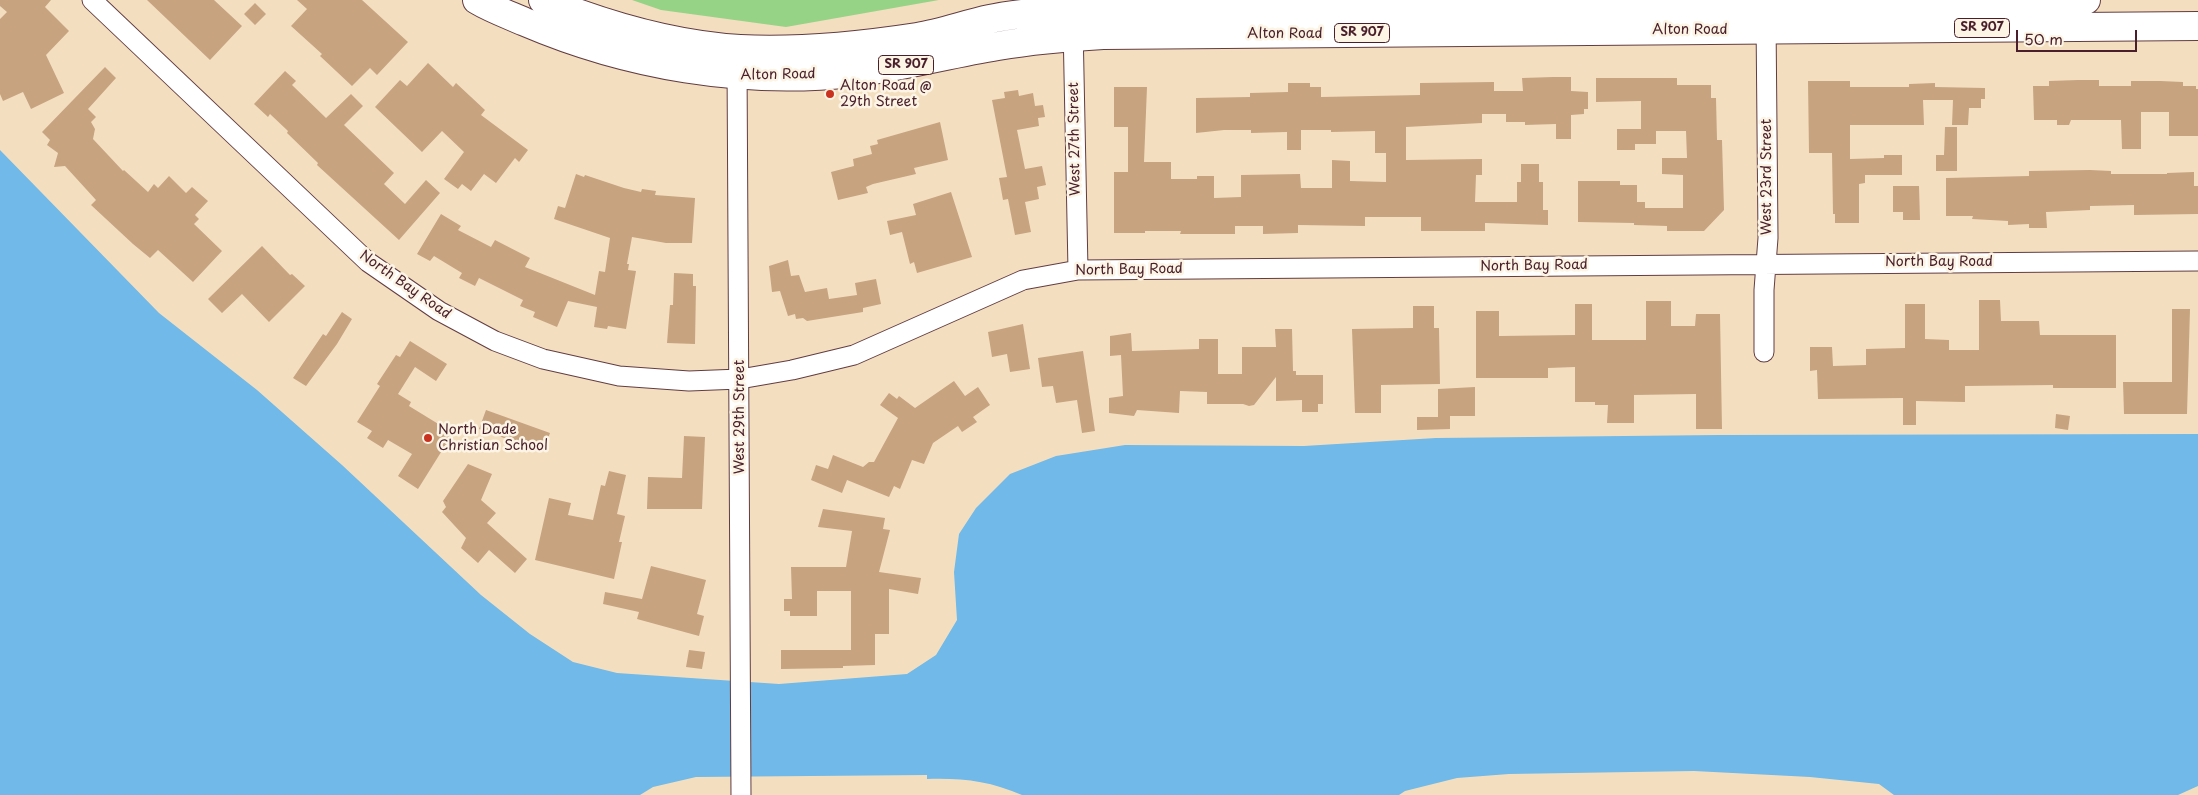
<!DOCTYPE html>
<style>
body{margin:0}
#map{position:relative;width:2198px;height:795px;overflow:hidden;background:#f3dfc0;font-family:"Playpen Sans",sans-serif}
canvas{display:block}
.scale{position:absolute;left:2016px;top:30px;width:121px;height:22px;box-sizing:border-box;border:2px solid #4a1f2b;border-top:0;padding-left:6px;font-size:15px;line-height:18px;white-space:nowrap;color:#4a1f2b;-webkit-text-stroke:4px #fcf5e5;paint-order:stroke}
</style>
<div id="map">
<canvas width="2198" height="795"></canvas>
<div class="scale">50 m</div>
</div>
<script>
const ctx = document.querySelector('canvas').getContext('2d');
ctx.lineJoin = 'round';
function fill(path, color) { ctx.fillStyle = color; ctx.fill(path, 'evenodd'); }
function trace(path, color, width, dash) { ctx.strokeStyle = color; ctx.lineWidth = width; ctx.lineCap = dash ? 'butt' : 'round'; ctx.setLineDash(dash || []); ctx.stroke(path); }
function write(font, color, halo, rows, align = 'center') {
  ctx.font = font + ' "Playpen Sans",sans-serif'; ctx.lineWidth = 5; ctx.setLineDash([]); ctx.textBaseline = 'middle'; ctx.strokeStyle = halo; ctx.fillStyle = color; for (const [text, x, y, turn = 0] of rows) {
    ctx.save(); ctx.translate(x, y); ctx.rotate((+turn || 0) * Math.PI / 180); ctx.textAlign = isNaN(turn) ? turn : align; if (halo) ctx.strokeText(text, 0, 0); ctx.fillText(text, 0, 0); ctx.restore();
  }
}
const green = new Path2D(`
 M 632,0 L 939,0 L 786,27 L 661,10 Z`);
const water = new Path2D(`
 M 0,150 L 159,313 L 257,390 L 342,465 L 481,595 L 530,634 L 573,662 L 617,673 L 779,684 L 907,674 L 936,655 L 957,620 L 954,572 L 959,534 L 976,508 L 1010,474 L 1056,456 L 1125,445 L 1304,446 L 1436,438 L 1719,435 L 2198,434 L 2198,786 L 2178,795 L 1894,795 L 1879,784 L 1810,777 L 1694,771 L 1509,774 L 1457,778 L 1405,791 L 1399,795 L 1022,795 C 989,781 963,778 927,779 L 927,775 L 696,777 L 653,787 L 640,795 L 0,795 Z`);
const building = new Path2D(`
 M 0,0 L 51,0 L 45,7 L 69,31 L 46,55 L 64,93 L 31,109 L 23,92 L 3,101 L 0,94 L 0,19 L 7,12 L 0,6 Z
 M 147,0 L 214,0 L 242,26 L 210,60 Z
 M 297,0 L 362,0 L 408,42 L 377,75 L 370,68 L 352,86 L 320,56 L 322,54 L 291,26 L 307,9 Z
 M 255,3 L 266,14 L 255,25 L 244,14 Z
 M 428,63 L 453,87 L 456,83 L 485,110 L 481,115 L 528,150 L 519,162 L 515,158 L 496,183 L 484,174 L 471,191 L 462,184 L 458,189 L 444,179 L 464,152 L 442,131 L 422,152 L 375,107 L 400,80 L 407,86 Z
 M 105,67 L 116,78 L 88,109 L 96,117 L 91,122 L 95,129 L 93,139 L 123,171 L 124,170 L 148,192 L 154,184 L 158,188 L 169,176 L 186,193 L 192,187 L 208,201 L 195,215 L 199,219 L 194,224 L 222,251 L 193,282 L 158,250 L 150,258 L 133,244 L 91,205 L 96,200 L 65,166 L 54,167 L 58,153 L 47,145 L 50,140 L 42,132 Z
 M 285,71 L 296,81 L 292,85 L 326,118 L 351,94 L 363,106 L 344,125 L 394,173 L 384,184 L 405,204 L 426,180 L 440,193 L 399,240 L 317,165 L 318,163 L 287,133 L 288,131 L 270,114 L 268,117 L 254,104 Z
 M 1553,77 L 1571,77 L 1571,91 L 1588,92 L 1588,109 L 1584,109 L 1584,114 L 1571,115 L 1571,139 L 1556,139 L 1556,124 L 1525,125 L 1525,122 L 1506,122 L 1506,114 L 1482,114 L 1482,123 L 1406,127 L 1406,160 L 1482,159 L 1482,175 L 1476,175 L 1475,202 L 1517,202 L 1517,182 L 1521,182 L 1521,164 L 1539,164 L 1539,182 L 1543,182 L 1543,210 L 1548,210 L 1548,225 L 1485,223 L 1485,231 L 1421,231 L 1421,217 L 1365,217 L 1365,226 L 1298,225 L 1298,233 L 1263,234 L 1263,226 L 1235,226 L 1235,234 L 1180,234 L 1181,231 L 1145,231 L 1145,233 L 1114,233 L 1114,172 L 1128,172 L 1128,127 L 1114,127 L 1114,87 L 1147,87 L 1144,162 L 1171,162 L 1171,179 L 1197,179 L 1197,176 L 1214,176 L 1214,198 L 1241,197 L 1241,175 L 1300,174 L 1301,188 L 1332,188 L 1332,160 L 1350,161 L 1350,181 L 1386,182 L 1386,153 L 1375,153 L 1375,131 L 1331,132 L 1331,130 L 1301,130 L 1301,150 L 1287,150 L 1287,132 L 1251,133 L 1251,130 L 1224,130 L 1196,133 L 1196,98 L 1250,97 L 1250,93 L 1288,92 L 1288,83 L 1310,83 L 1310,87 L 1321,87 L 1321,97 L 1420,95 L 1420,83 L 1494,82 L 1494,91 L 1523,91 L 1522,78 Z
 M 1596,78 L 1677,78 L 1677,85 L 1711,85 L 1711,98 L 1716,98 L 1717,140 L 1722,140 L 1724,210 L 1704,231 L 1667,231 L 1667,226 L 1634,225 L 1634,223 L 1578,222 L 1578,181 L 1620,181 L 1620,185 L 1637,185 L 1637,202 L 1645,202 L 1645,208 L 1683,208 L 1683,175 L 1662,174 L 1662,158 L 1687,158 L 1686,131 L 1656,131 L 1656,144 L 1635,144 L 1635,150 L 1617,150 L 1617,129 L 1641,129 L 1641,101 L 1596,102 Z
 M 2078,80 L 2099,80 L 2099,86 L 2131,86 L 2131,81 L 2160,81 L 2183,82 L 2183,86 L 2196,86 L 2196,89 L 2198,89 L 2198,136 L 2169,136 L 2169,112 L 2141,112 L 2141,149 L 2122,149 L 2121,120 L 2071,120 L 2069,125 L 2057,125 L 2057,120 L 2034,120 L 2033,86 L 2049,86 L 2049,81 Z
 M 1808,81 L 1850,81 L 1850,87 L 1909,87 L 1909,84 L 1935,83 L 1935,87 L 1985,88 L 1985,99 L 1981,99 L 1981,108 L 1969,108 L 1968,125 L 1952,125 L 1953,100 L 1923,100 L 1924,125 L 1850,125 L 1850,159 L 1884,158 L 1884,155 L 1902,155 L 1902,175 L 1865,175 L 1865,183 L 1859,184 L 1859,223 L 1835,223 L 1835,214 L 1833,214 L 1832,153 L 1809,153 Z
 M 1018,90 L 1019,96 L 1033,93 L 1035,106 L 1043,105 L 1045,117 L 1038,118 L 1039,126 L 1017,130 L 1025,169 L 1042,166 L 1046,185 L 1037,187 L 1039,199 L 1025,202 L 1031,232 L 1015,235 L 1008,199 L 1003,200 L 999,178 L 1007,177 L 992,100 L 1005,98 L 1004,92 Z
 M 940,122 L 948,160 L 914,168 L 916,174 L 873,184 L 866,187 L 868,193 L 838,200 L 831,172 L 854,166 L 853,159 L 872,154 L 870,146 L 878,144 L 877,140 Z
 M 1945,127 L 1957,127 L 1957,171 L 1936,171 L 1936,155 L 1944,155 Z
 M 2090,170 L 2111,171 L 2111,174 L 2167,174 L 2167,173 L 2194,172 L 2194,186 L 2198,186 L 2198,214 L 2134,215 L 2134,205 L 2090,206 L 2090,210 L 2046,212 L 2047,228 L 2029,228 L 2029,224 L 2008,225 L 2008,221 L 1972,219 L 1973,216 L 1946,216 L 1946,178 L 2029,176 L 2029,171 Z
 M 576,174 L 584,177 L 585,175 L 624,188 L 641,192 L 642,189 L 656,191 L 655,195 L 695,198 L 692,243 L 666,243 L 632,237 L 627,264 L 629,264 L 628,270 L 636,271 L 626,329 L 608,326 L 607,329 L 594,327 L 597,307 L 568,301 L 557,327 L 533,317 L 535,312 L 520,306 L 523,300 L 479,278 L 475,286 L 459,278 L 462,273 L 434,256 L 430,261 L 417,254 L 441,214 L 461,226 L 458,230 L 491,247 L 495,240 L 530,258 L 525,267 L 595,295 L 599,271 L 605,272 L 610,238 L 554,219 L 558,206 L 565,208 Z
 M 1893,186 L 1919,186 L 1920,220 L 1903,220 L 1903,212 L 1893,212 Z
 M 951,192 L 972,257 L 917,273 L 914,262 L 910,264 L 902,232 L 890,235 L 887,221 L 916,215 L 913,204 Z
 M 262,246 L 290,275 L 292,274 L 305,286 L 269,322 L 242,294 L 222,313 L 208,299 Z
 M 788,260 L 791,276 L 799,275 L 805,292 L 827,288 L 829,299 L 857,295 L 855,283 L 876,279 L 881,304 L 863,308 L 863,312 L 807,321 L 803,318 L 796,319 L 795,314 L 788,316 L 780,291 L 772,292 L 769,266 Z
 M 674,273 L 693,274 L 693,286 L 696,286 L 695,344 L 667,343 L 670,305 L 673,305 Z
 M 1979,300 L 2000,300 L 2001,321 L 2039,321 L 2040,335 L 2116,335 L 2116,388 L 2053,388 L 2053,385 L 1965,386 L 1965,402 L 1916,401 L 1916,425 L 1903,425 L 1903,398 L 1818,399 L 1817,370 L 1810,371 L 1810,347 L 1832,347 L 1833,366 L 1866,365 L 1866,349 L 1905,348 L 1905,304 L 1925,304 L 1925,339 L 1949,340 L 1949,350 L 1979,350 Z
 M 1646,301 L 1671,301 L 1671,326 L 1695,326 L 1696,314 L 1720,314 L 1722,429 L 1696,429 L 1696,394 L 1634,395 L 1634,423 L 1607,423 L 1608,405 L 1595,405 L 1595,402 L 1575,402 L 1575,367 L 1548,368 L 1548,378 L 1476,378 L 1476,311 L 1499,311 L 1499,336 L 1575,335 L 1575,304 L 1592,304 L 1592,340 L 1646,340 Z
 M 1413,306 L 1434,306 L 1434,328 L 1439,328 L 1440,384 L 1381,385 L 1381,413 L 1355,413 L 1352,329 L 1413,328 Z
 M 2172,309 L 2190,309 L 2187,414 L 2124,414 L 2123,382 L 2172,382 Z
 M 342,312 L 352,319 L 337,344 L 306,386 L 293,378 L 323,334 L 326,336 Z
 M 1023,324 L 1030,369 L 1010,372 L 1007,354 L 992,357 L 988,332 Z
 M 1275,329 L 1292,329 L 1293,371 L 1296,371 L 1296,375 L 1323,375 L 1323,404 L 1318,404 L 1318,412 L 1302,412 L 1302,400 L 1276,401 L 1276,377 L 1254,405 L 1249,406 L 1243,404 L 1207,404 L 1207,392 L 1180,391 L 1179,413 L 1137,410 L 1134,416 L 1109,413 L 1109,398 L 1123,396 L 1121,355 L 1110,356 L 1110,336 L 1131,333 L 1132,351 L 1199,349 L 1199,339 L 1218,339 L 1218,374 L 1242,374 L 1242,347 L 1276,347 Z
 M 410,341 L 447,364 L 436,381 L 415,367 L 398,394 L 411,402 L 409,406 L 453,433 L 418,489 L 398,476 L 412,454 L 388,440 L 383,448 L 367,438 L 372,431 L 357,422 L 380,386 L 377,384 L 396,355 L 400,357 Z
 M 1083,351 L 1095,431 L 1082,433 L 1077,400 L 1056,403 L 1053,386 L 1042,387 L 1038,358 Z
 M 954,381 L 965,396 L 978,387 L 990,405 L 973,417 L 977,422 L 962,432 L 958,426 L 933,443 L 924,464 L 912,460 L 900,489 L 894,486 L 889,497 L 847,480 L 842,493 L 811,480 L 816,465 L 828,469 L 833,455 L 863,467 L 869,462 L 874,462 L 898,418 L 880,405 L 889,393 L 897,399 L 899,396 L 915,408 Z
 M 1475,387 L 1475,416 L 1450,416 L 1450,429 L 1417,430 L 1417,417 L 1438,417 L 1438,389 Z
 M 486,410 L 550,433 L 543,452 L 479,429 Z
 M 2056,414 L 2070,416 L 2068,430 L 2055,428 Z
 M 684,436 L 705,437 L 702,509 L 647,509 L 648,477 L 682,478 Z
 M 468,464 L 492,474 L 481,500 L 496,513 L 487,523 L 527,559 L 515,573 L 489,550 L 478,563 L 461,548 L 466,538 L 442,512 L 446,507 L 443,501 Z
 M 609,471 L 626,475 L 617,514 L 625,516 L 619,542 L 622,542 L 614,579 L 535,560 L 549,498 L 571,503 L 568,515 L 593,520 L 601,485 L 605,486 Z
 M 823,509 L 885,518 L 883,529 L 890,530 L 879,572 L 921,578 L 918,594 L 889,589 L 889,634 L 875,634 L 875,665 L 843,666 L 843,668 L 781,669 L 781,650 L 851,650 L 851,591 L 817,591 L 817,616 L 790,616 L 790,611 L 784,611 L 784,599 L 792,599 L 791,567 L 846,567 L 852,531 L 818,527 Z
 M 651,566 L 706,580 L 697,614 L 704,616 L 699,636 L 637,619 L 639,612 L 603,604 L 605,592 L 642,599 Z
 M 689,650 L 705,652 L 702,669 L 686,667 Z`);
const minor = new Path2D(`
 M 92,0 L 368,262 L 439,311 L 495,341 L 543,359 L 619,376 L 689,381 L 740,379 L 792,370 L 854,355 L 1023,280 L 1078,270 L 2198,261
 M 1073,25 L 1078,270
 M 737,62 L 741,795
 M 1764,352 L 1764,290 L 1768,238 L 1766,19`);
const trunk = new Path2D(`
 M 477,0 C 492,9 509,15 525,22 C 628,66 742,85 853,73 C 902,67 949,54 998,46 C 1033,40 1068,37 1103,35 L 2198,26
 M 543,0 C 605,25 673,45 740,49 C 799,52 858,46 917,37 C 942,33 966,24 990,19 C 1017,13 1045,12 1073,9 L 2086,0`);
const markers = [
 [830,94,5,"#c8321e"],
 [428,438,5,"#c8321e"]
];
const shields = [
 [1982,28,55],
 [1362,33,55],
 [906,65,55]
];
const shieldNames = [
 ["SR 907",1982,28],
 ["SR 907",1362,33],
 ["SR 907",906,65]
];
const streetNames = [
 ["Alton Road",1690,30],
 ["Alton Road",1285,34],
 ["Alton Road",778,75,-1],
 ["West 27th Street",1075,139,-91],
 ["West 23rd Street",1767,177,-90],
 ["North Bay Road",1939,262],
 ["North Bay Road",1534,266,-1],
 ["North Bay Road",1129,270,-1],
 ["North Bay Road",405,285,35],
 ["West 29th Street",740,417,-90]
];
const poiNames = [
 ["Alton Road @",840,86],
 ["29th Street",840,102],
 ["North Dade",438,430],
 ["Christian School",438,446]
];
fill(green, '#96d387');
fill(water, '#70b9e8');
fill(building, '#c7a380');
trace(minor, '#633c41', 21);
trace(trunk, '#633c41', 30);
trace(minor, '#fff', 19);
trace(trunk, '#fff', 28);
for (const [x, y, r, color] of markers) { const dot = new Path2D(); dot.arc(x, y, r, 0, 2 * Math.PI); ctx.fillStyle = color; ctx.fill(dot); trace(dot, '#fcf5e5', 2); }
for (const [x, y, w] of shields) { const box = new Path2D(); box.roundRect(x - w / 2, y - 9.5, w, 19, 4); ctx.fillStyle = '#fcf5e5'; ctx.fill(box); trace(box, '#4a1f2b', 1); }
write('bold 12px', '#4a1f2b', null, shieldNames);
write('14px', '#4a1f2b', '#fcf5e5', streetNames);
write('14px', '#4a1f2b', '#fcf5e5', poiNames, 'left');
</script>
